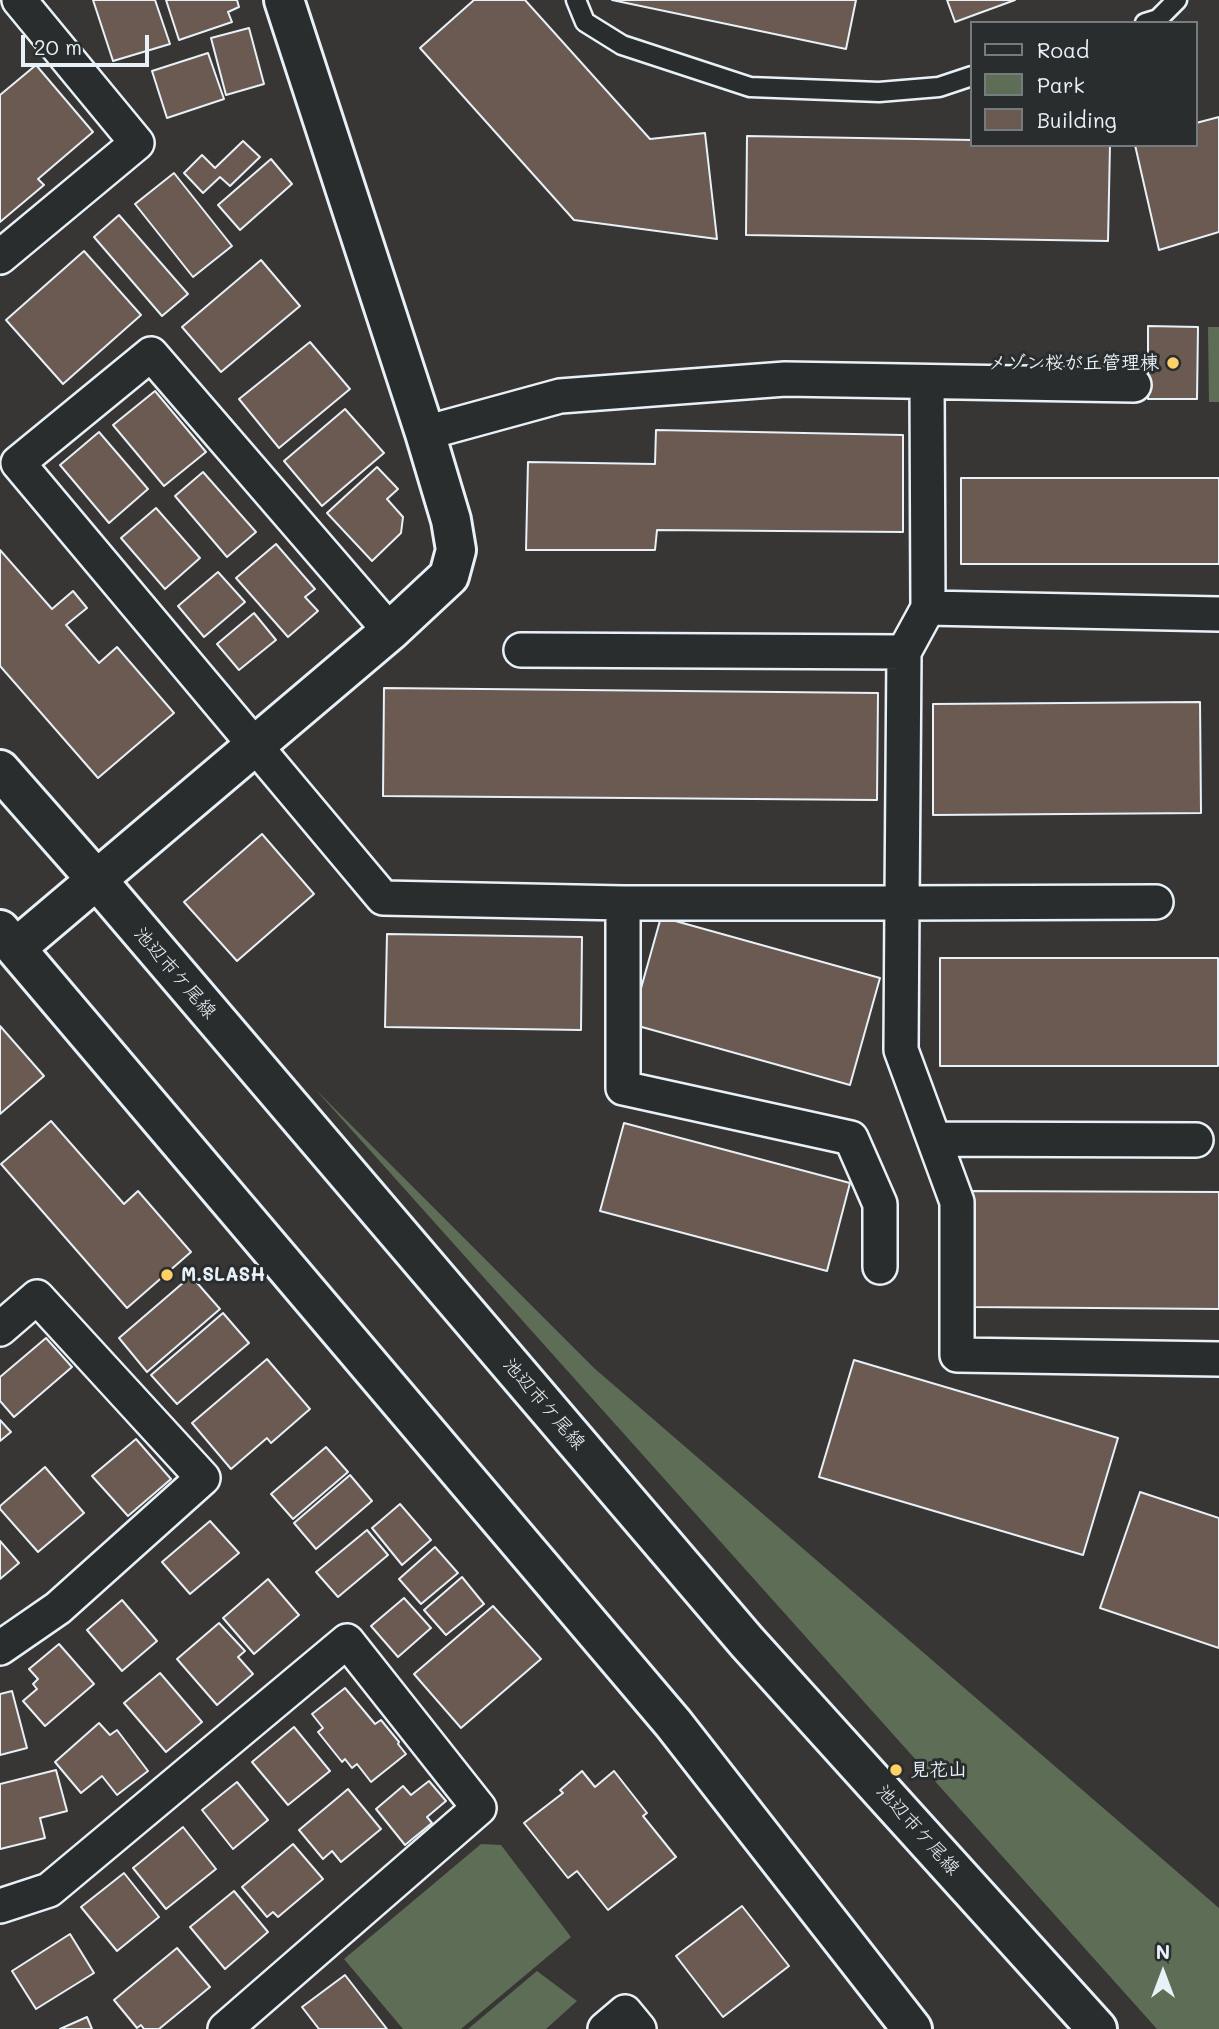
<!DOCTYPE html>
<meta charset="utf-8">
<style>
body{margin:0}
#map{position:relative;width:1219px;height:2029px;overflow:hidden;background:#373635;font-family:Mali,sans-serif}
canvas{display:block}
.legend{position:absolute;left:970px;top:21px;width:228px;height:126px;box-sizing:border-box;background:#2a2d2e;border:2px solid #767b7f;margin:0;padding:9px 12px;list-style:none;font-size:21px;color:#e8f1f8}
.legend li{display:flex;align-items:center;gap:14px;height:35px}
.legend b{width:35px;border:2px solid #767b7f}
.north{position:absolute;left:1128px;top:1938px;width:70px;height:70px;-webkit-text-stroke:5px #2a2d2e;paint-order:stroke;rotate:0deg;font-size:19px;font-weight:700;line-height:28px;text-align:center;color:#e8f1f8}
.north::after{content:'';display:block;margin:auto;width:24px;height:32px;background:#e8f1f8;clip-path:polygon(50% 0,100% 100%,50% 72%,0 100%)}
.scale{position:absolute;left:21px;top:35px;width:128px;height:32px;box-sizing:border-box;border:4px solid #e8f1f8;border-top:0;padding-left:9px;font-size:21px;line-height:24px;white-space:nowrap;color:#e8f1f8;-webkit-text-stroke:5px #2a2d2e;paint-order:stroke}
</style>
<div id="map">
<canvas width="1219" height="2029"></canvas>
<ul class="legend">
<li><b style="height:9px;background:#2a2d2e"></b>Road</li>
<li><b style="height:19px;background:#5e6d56"></b>Park</li>
<li><b style="height:19px;background:#6a5a51"></b>Building</li>
</ul>
<div class="north">N</div>
<div class="scale">20 m</div>
</div>
<script>
const ctx = document.querySelector('canvas').getContext('2d');
ctx.lineJoin = 'round';
function fill(path, color) { ctx.fillStyle = color; ctx.fill(path, 'evenodd'); }
function trace(path, color, width, dash) { ctx.strokeStyle = color; ctx.lineWidth = width; ctx.lineCap = dash ? 'butt' : 'round'; ctx.setLineDash(dash || []); ctx.stroke(path); }
function write(font, color, halo, rows, align = 'center') {
  ctx.font = font + ' Mali,"Klee One",sans-serif'; ctx.lineWidth = 6; ctx.setLineDash([]); ctx.textBaseline = 'middle'; ctx.strokeStyle = halo; ctx.fillStyle = color; for (const [text, x, y, turn = 0] of rows) {
    ctx.save(); ctx.translate(x, y); ctx.rotate((+turn || 0) * Math.PI / 180); ctx.textAlign = isNaN(turn) ? turn : align; if (halo) ctx.strokeText(text, 0, 0); ctx.fillText(text, 0, 0); ctx.restore();
  }
}
const green = new Path2D(`
 M 1208,327 L 1219,327 L 1219,402 L 1209,402 Z
 M 315,1089 L 594,1368 L 1219,1908 L 1219,2029 L 1157,2029 Z
 M 481,1844 L 501,1845 L 571,1937 L 461,2029 L 403,2029 L 344,1959 Z
 M 537,1971 L 577,2001 L 546,2029 L 468,2029 Z`);
const building = new Path2D(`
 M 93,0 L 155,0 L 170,44 L 113,61 Z
 M 166,0 L 237,0 L 239,7 L 228,12 L 232,22 L 179,40 Z
 M 474,0 L 525,0 L 650,139 L 705,133 L 717,239 L 574,220 L 420,48 Z
 M 612,0 L 856,0 L 846,49 Z
 M 947,0 L 1015,0 L 955,22 Z
 M 249,28 L 264,84 L 226,95 L 211,38 Z
 M 208,53 L 224,99 L 167,118 L 152,71 Z
 M 36,65 L 93,132 L 38,179 L 44,185 L 0,222 L 0,95 Z
 M 1219,117 L 1219,232 L 1159,250 L 1135,145 L 1196,145 L 1196,123 Z
 M 747,136 L 972,140 L 972,145 L 1110,145 L 1108,241 L 746,235 Z
 M 243,141 L 260,157 L 230,186 L 220,177 L 203,193 L 184,173 L 202,155 L 215,168 Z
 M 271,159 L 292,184 L 240,230 L 218,205 Z
 M 174,173 L 232,246 L 193,277 L 135,204 Z
 M 119,215 L 188,294 L 162,316 L 94,237 Z
 M 84,251 L 141,315 L 63,384 L 6,320 Z
 M 261,260 L 300,306 L 221,372 L 182,327 Z
 M 1148,326 L 1198,327 L 1197,399 L 1148,399 Z
 M 310,342 L 350,389 L 279,448 L 239,399 Z
 M 155,391 L 206,452 L 164,486 L 113,425 Z
 M 345,409 L 384,453 L 322,506 L 284,461 Z
 M 656,430 L 903,435 L 903,532 L 657,530 L 655,550 L 526,550 L 528,462 L 655,464 Z
 M 99,432 L 148,489 L 109,523 L 60,465 Z
 M 377,467 L 398,489 L 387,499 L 403,517 L 401,533 L 372,561 L 327,513 Z
 M 203,472 L 256,532 L 227,557 L 175,496 Z
 M 961,478 L 1219,478 L 1219,564 L 961,564 Z
 M 156,508 L 200,558 L 165,589 L 121,538 Z
 M 276,544 L 315,589 L 305,597 L 318,611 L 288,637 L 236,578 Z
 M 0,550 L 52,609 L 73,591 L 87,608 L 66,625 L 99,663 L 117,647 L 174,713 L 98,778 L 0,666 Z
 M 218,572 L 245,602 L 204,637 L 178,606 Z
 M 254,613 L 276,640 L 239,670 L 217,644 Z
 M 384,688 L 878,693 L 877,800 L 383,796 Z
 M 1200,702 L 1201,813 L 933,815 L 933,704 Z
 M 262,834 L 314,894 L 237,961 L 184,902 Z
 M 661,917 L 880,978 L 850,1085 L 631,1024 Z
 M 387,934 L 582,937 L 581,1030 L 385,1027 Z
 M 940,958 L 1218,958 L 1218,1066 L 940,1066 Z
 M 0,1026 L 44,1076 L 0,1114 Z
 M 51,1121 L 124,1204 L 138,1191 L 191,1252 L 127,1308 L 1,1164 Z
 M 624,1123 L 850,1183 L 827,1271 L 600,1211 Z
 M 972,1191 L 1219,1192 L 1219,1309 L 971,1307 Z
 M 191,1276 L 220,1309 L 147,1372 L 119,1338 Z
 M 223,1313 L 249,1343 L 177,1404 L 151,1375 Z
 M 46,1338 L 72,1367 L 14,1417 L 0,1401 L 0,1377 Z
 M 267,1359 L 310,1409 L 271,1443 L 267,1438 L 231,1469 L 192,1423 Z
 M 854,1360 L 1118,1438 L 1083,1555 L 819,1477 Z
 M 0,1420 L 11,1432 L 0,1441 Z
 M 136,1439 L 171,1479 L 128,1516 L 92,1476 Z
 M 326,1447 L 348,1472 L 293,1519 L 271,1494 Z
 M 45,1467 L 84,1513 L 38,1552 L 0,1509 L 0,1506 Z
 M 350,1475 L 372,1501 L 316,1549 L 294,1523 Z
 M 1140,1492 L 1219,1518 L 1219,1648 L 1100,1608 Z
 M 400,1504 L 431,1540 L 402,1565 L 372,1528 Z
 M 210,1521 L 239,1553 L 190,1594 L 162,1562 Z
 M 367,1530 L 388,1555 L 338,1597 L 316,1572 Z
 M 0,1541 L 19,1563 L 0,1579 Z
 M 435,1547 L 458,1573 L 421,1604 L 399,1579 Z
 M 462,1577 L 484,1604 L 446,1635 L 424,1610 Z
 M 268,1579 L 299,1615 L 254,1654 L 223,1618 Z
 M 404,1598 L 431,1628 L 398,1657 L 371,1626 Z
 M 122,1600 L 157,1641 L 122,1671 L 87,1630 Z
 M 493,1606 L 541,1659 L 461,1728 L 414,1674 Z
 M 219,1623 L 245,1651 L 238,1657 L 253,1674 L 217,1705 L 177,1659 Z
 M 59,1644 L 94,1684 L 45,1726 L 23,1701 L 37,1689 L 33,1684 L 38,1679 L 29,1669 Z
 M 160,1673 L 202,1722 L 166,1752 L 124,1703 Z
 M 345,1688 L 375,1724 L 381,1720 L 399,1742 L 398,1744 L 406,1754 L 371,1782 L 357,1764 L 352,1768 L 345,1759 L 342,1762 L 318,1732 L 323,1728 L 312,1714 Z
 M 12,1691 L 27,1748 L 0,1755 L 0,1694 Z
 M 99,1723 L 110,1735 L 117,1730 L 148,1771 L 117,1795 L 102,1776 L 81,1793 L 55,1762 Z
 M 294,1727 L 330,1771 L 288,1805 L 252,1762 Z
 M 56,1770 L 67,1811 L 40,1818 L 45,1838 L 0,1849 L 0,1784 Z
 M 582,1771 L 595,1787 L 614,1771 L 647,1813 L 643,1816 L 676,1857 L 608,1910 L 577,1871 L 568,1878 L 524,1823 L 563,1793 L 560,1790 Z
 M 429,1781 L 446,1801 L 427,1817 L 432,1823 L 405,1845 L 376,1809 L 403,1786 L 411,1795 Z
 M 237,1782 L 268,1820 L 233,1849 L 202,1810 Z
 M 348,1789 L 381,1829 L 341,1862 L 332,1851 L 323,1859 L 299,1830 Z
 M 183,1827 L 216,1869 L 166,1909 L 133,1868 Z
 M 293,1844 L 323,1879 L 278,1917 L 273,1912 L 267,1917 L 242,1887 Z
 M 124,1873 L 159,1917 L 117,1951 L 81,1907 Z
 M 234,1891 L 268,1932 L 225,1969 L 190,1927 Z
 M 742,1906 L 789,1966 L 723,2017 L 676,1956 Z
 M 70,1934 L 94,1973 L 36,2009 L 12,1971 Z
 M 177,1948 L 210,1987 L 159,2029 L 144,2029 L 141,2025 L 137,2028 L 114,2000 Z
 M 345,1975 L 387,2029 L 319,2029 L 302,2007 Z
 M 87,2017 L 92,2029 L 60,2029 Z`);
const service = new Path2D(`
 M 576,0 L 585,22 L 622,45 L 750,87 L 879,92 L 939,87 L 972,76
 M 1145,23 L 1158,19 L 1177,0`);
const minor = new Path2D(`
 M 0,257 L 137,143 L 19,0
 M 927,382 L 928,608 L 904,652 L 902,903 L 1156,902
 M 425,433 L 560,396 L 785,379 L 1134,385
 M 928,608 L 1219,614
 M 390,631 L 151,354 L 18,463 L 383,898 L 623,903 L 902,903 L 901,1050 L 957,1202 L 957,1355 L 1219,1359
 M 521,650 L 904,652
 M 623,903 L 623,1088 L 851,1138 L 880,1204 L 880,1267
 M 934,1139 L 1196,1140
 M 0,1329 L 37,1297 L 203,1478 L 58,1608 L 0,1648
 M 0,1906 L 49,1890 L 347,1641 L 479,1808 L 225,2029
 M 605,2029 L 625,2012 L 639,2029`);
const tertiary = new Path2D(`
 M 0,770 L 96,879 L 747,1642 L 1097,2029
 M 0,930 L 673,1723 L 912,2029
 M 16,948 L 390,631 L 449,576 L 456,550 L 451,520 L 425,433 L 284,0`);
const markers = [
 [1173,363,7,"#ffd166"],
 [167,1275,7,"#ffd166"],
 [896,1770,7,"#ffd166"]
];
const poiNames = [
 ["メゾン桜が丘管理棟",1159,363,"right"],
 ["M.SLASH",181,1275],
 ["見花山",910,1770]
];
const streetNames = [
 ["池辺市ケ尾線",175,973,49],
 ["池辺市ケ尾線",544,1404,49],
 ["池辺市ケ尾線",918,1830,48]
];
fill(green, '#5e6d56');
fill(building, '#6a5a51');
trace(building, '#e8f1f8', 2);
trace(service, '#e8f1f8', 23);
trace(minor, '#e8f1f8', 38);
trace(tertiary, '#e8f1f8', 44);
trace(service, '#2a2d2e', 18);
trace(minor, '#2a2d2e', 33);
trace(tertiary, '#2a2d2e', 38);
for (const [x, y, r, color] of markers) { const dot = new Path2D(); dot.arc(x, y, r, 0, 2 * Math.PI); ctx.fillStyle = color; ctx.fill(dot); trace(dot, '#2a2d2e', 2.5); }
write('bold 19px', '#e8f1f8', '#2a2d2e', poiNames, 'left');
write('19px', '#e8f1f8', '#2a2d2e', streetNames);
</script>
